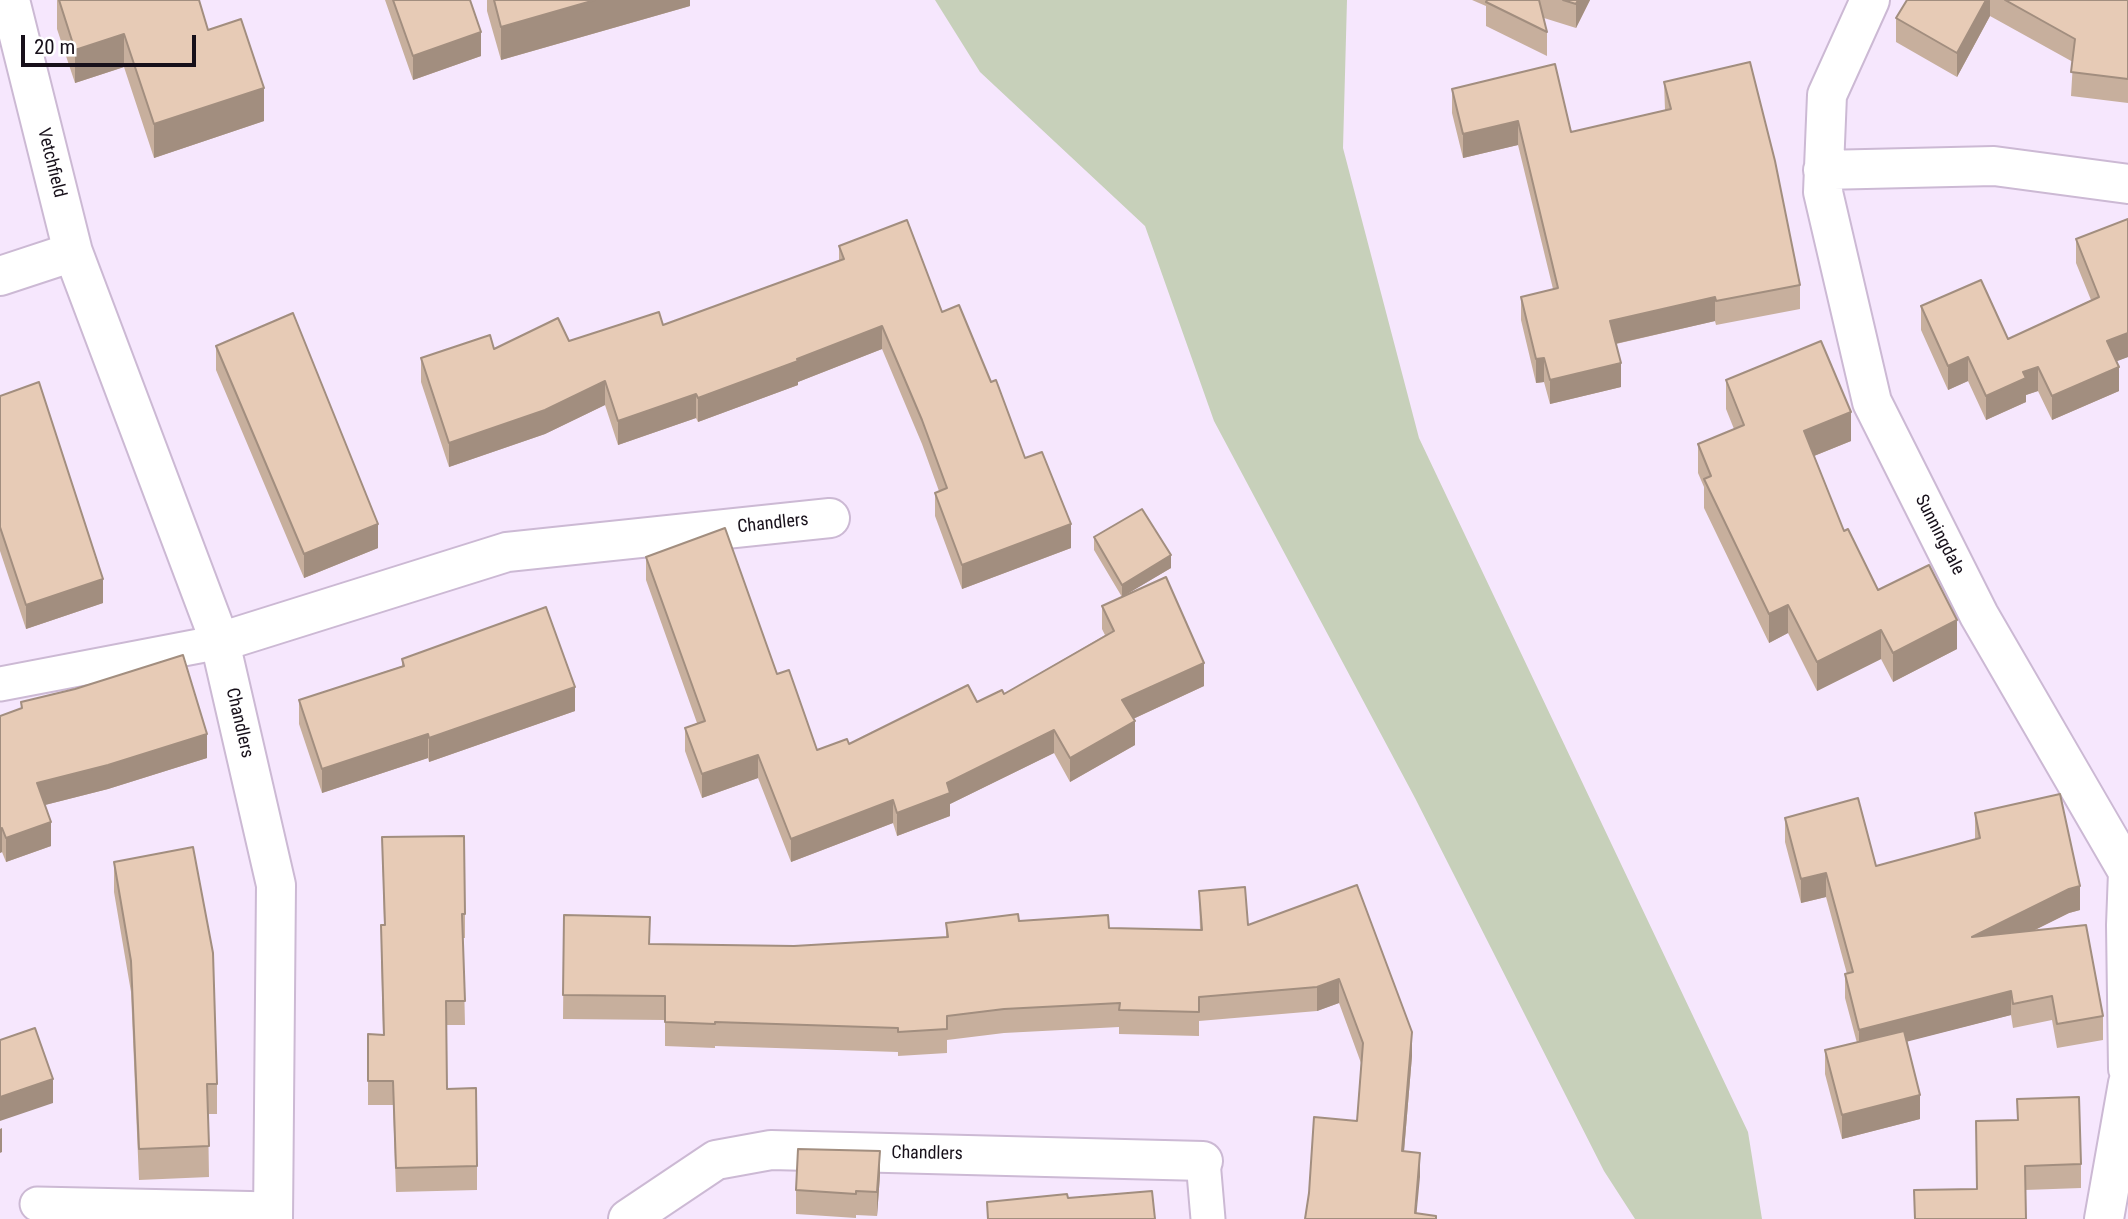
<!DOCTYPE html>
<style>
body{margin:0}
#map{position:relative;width:2128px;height:1219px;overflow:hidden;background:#f6e7fd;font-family:"Roboto Condensed",sans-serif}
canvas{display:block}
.scale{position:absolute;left:21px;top:35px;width:175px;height:32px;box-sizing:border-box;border:4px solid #17101a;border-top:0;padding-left:9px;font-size:21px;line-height:24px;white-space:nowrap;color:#17101a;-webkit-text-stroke:5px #fff;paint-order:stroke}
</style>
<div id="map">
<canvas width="2128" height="1219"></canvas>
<div class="scale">20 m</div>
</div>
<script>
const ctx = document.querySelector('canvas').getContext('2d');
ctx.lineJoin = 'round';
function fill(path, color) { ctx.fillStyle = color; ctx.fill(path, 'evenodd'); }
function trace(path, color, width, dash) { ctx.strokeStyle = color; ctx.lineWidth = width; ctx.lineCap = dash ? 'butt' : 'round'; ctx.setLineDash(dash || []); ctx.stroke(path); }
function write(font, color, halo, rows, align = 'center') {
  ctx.font = font + ' "Roboto Condensed",sans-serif'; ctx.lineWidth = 7; ctx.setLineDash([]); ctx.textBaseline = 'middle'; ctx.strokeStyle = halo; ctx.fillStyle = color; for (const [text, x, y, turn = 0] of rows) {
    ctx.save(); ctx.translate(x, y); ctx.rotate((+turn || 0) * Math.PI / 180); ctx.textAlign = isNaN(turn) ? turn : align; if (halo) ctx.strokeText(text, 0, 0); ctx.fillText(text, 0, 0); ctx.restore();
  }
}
const green = new Path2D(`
 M 935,0 L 1347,0 L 1343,148 L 1419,438 L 1748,1132 L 1762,1219 L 1635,1219 L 1604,1171 L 1415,798 L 1214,421 L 1145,226 L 980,72 Z`);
const lane = new Path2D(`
 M 0,684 L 220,642
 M 1203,1161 L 1208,1219
 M 37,1204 L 273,1209`);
const street = new Path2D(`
 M 1870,0 L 1827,95 L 1823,192 L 1872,402 L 1979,615 L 2128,872 L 2126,925 L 2128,1069
 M 1823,170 L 1994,166 L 2128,184
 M 73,252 L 220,642 L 276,885 L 273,1219
 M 0,276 L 73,252 L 10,0
 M 220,642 L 507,552 L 830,518
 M 628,1219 L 716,1160 L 771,1150 L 1203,1161
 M 2104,1219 L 2128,1083`);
const wall = new Path2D(`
 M 57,0 L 199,0 L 208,30 L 264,121 L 154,158 L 124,67 L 75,83 L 57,29 Z
 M 385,0 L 470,0 L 481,56 L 413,80 Z
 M 487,0 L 690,0 L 690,6 L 501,60 L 487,11 Z
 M 1472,0 L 1590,0 L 1576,28 L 1544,18 L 1547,32 L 1547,56 L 1486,26 L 1486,6 Z
 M 1907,0 L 2128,0 L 2128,103 L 2071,96 L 2073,62 L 1990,16 L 1957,77 L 1896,42 L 1896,18 Z
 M 1664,82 L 1800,285 L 1800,309 L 1716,325 L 1715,321 L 1616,344 L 1621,387 L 1550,404 L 1544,382 L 1536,383 L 1521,320 L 1521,297 L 1553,289 L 1518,145 L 1463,158 L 1452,113 L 1452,89 L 1571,132 L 1665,110 Z
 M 2128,219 L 2128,357 L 2116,361 L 2119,391 L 2052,420 L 2038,391 L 2026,395 L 2026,402 L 1986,420 L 1968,381 L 1948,390 L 1921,330 L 1921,306 L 2008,339 L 2091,300 L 2076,263 L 2076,239 Z
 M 839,246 L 942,312 L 991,382 L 1025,458 L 1071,548 L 962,589 L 935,516 L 935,493 L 939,491 L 922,444 L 882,349 L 798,382 L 798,385 L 698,422 L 696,418 L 618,445 L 605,405 L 545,434 L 449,467 L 421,382 L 421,358 L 569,341 L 663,325 L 839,261 Z
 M 216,346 L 378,548 L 304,578 L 216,370 Z
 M 1726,380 L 1851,441 L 1814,456 L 1844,531 L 1878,590 L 1957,649 L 1893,682 L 1881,659 L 1817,691 L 1788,633 L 1769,643 L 1704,508 L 1704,487 L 1698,473 L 1698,444 L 1734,429 L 1726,409 Z
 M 0,396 L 103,603 L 26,629 L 0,551 Z
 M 1094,537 L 1171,568 L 1125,595 L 1204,686 L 1133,719 L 1135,745 L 1070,782 L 1054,753 L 950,804 L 950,816 L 897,836 L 893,823 L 791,862 L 758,778 L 702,798 L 685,751 L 685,728 L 697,723 L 646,580 L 646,557 L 777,674 L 817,750 L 849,744 L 1004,694 L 1105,635 L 1102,629 L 1102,606 L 1122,597 L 1094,550 Z
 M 402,659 L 575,711 L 429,762 L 428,758 L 322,793 L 299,724 L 299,700 L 402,666 Z
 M 21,702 L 207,758 L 108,789 L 45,805 L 51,846 L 6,862 L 2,852 L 0,853 L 0,716 L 21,709 Z
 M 1975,813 L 2080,910 L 2069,913 L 2033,931 L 2103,1016 L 2103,1040 L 2057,1048 L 2052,1020 L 2013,1028 L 2011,1015 L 1907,1041 L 1920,1119 L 1842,1139 L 1825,1074 L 1825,1050 L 1857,1043 L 1845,998 L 1845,974 L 1847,974 L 1826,897 L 1801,903 L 1785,842 L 1785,818 L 1876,866 L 1975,840 Z
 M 382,837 L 465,914 L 465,938 L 463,938 L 465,1025 L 447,1025 L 447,1089 L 477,1166 L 477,1190 L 396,1192 L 393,1105 L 368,1105 L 368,1034 L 383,1035 L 381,949 L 381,925 L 384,925 Z
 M 114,862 L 217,1084 L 217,1114 L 208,1114 L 209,1177 L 139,1180 L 131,992 L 114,892 Z
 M 1357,885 L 1412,1056 L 1404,1151 L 1420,1177 L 1305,1219 L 1357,1121 L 1361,1063 L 1339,1003 L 1317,1011 L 1199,1021 L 1199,1036 L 1119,1034 L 1119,1027 L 1004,1033 L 947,1040 L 947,1053 L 898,1056 L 898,1052 L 715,1046 L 715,1048 L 665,1046 L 665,1020 L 563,1019 L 564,915 L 650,944 L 794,946 L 946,937 L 946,923 L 1019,921 L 1109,928 L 1200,930 L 1199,891 L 1248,925 Z
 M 2017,1099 L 2081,1164 L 2081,1188 L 2025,1190 L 2026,1219 L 1914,1219 L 1914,1190 L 1976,1189 L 2017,1120 Z
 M 880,1175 L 877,1216 L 856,1215 L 856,1218 L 796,1214 L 796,1190 Z`);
const shadedWall = new Path2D(`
 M 595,0 L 690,0 L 690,6 L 501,60 L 501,27 Z
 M 1578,0 L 1590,0 L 1576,28 L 1576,4 Z
 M 1986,0 L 1990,0 L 1990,16 L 1957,77 L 1957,53 Z
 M 481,32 L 481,56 L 413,80 L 413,56 Z
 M 124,34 L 124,67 L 75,83 L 75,50 Z
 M 264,88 L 264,121 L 154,158 L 154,124 Z
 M 1518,121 L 1518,145 L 1463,158 L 1463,134 Z
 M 1715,297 L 1715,321 L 1610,345 L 1610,321 Z
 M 882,326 L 882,349 L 798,382 L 798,385 L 698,422 L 698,398 Z
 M 2128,333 L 2128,357 L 2107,365 L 2107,341 Z
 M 1968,357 L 1968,381 L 1948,390 L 1948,366 Z
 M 1544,358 L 1544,382 L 1536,383 L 1536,359 Z
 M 1621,363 L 1621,387 L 1550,404 L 1550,380 Z
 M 2038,367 L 2038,391 L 2026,395 L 2026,402 L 1986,420 L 1986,396 L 2023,372 Z
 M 2119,367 L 2119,391 L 2052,420 L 2052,396 Z
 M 605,381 L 605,405 L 545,434 L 449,467 L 449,443 Z
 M 696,394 L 696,418 L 618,445 L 618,421 Z
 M 1851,412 L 1851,441 L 1804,460 L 1804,431 Z
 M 378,524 L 378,548 L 304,578 L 304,554 Z
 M 1071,524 L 1071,548 L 962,589 L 962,565 Z
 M 1171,555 L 1171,568 L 1122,597 L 1122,585 Z
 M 103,579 L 103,603 L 26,629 L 26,605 Z
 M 1788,605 L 1788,633 L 1769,643 L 1769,614 Z
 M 1957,620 L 1957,649 L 1893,682 L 1893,653 Z
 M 1881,630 L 1881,659 L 1817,691 L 1817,662 Z
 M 1204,663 L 1204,686 L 1122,724 L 1122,700 Z
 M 575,687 L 575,711 L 429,762 L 429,738 Z
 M 1135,721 L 1135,745 L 1070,782 L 1070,758 Z
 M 1054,730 L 1054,753 L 950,804 L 950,816 L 897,836 L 897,813 L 947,783 Z
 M 207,734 L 207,758 L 108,789 L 37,807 L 37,783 Z
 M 428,734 L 428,758 L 322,793 L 322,769 Z
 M 758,755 L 758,778 L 702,798 L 702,774 Z
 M 893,800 L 893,823 L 791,862 L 791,839 Z
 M 51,822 L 51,846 L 6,862 L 6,838 Z
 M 2,828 L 2,852 L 0,853 L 0,829 Z
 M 1826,873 L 1826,897 L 1801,903 L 1801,879 Z
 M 2080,886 L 2080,910 L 2069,913 L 1972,961 L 1972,937 L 2069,889 Z
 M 1339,979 L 1339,1003 L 1317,1011 L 1317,987 Z
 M 2011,991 L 2011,1015 L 1859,1054 L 1859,1030 Z
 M 1412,1032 L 1412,1056 L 1402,1175 L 1402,1151 Z
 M 53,1079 L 53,1103 L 0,1121 L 0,1097 Z
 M 1920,1095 L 1920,1119 L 1842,1139 L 1842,1115 Z
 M 2,1128 L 2,1152 L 0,1153 L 0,1129 Z
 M 880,1151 L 880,1175 L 877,1216 L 877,1192 Z
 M 1420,1153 L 1420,1177 L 1416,1219 L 1415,1219 Z`);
const building = new Path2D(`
 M 59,0 L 199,0 L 208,30 L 241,19 L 264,88 L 154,124 L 124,34 L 75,50 Z
 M 393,0 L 470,0 L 481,32 L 413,56 Z
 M 494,0 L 595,0 L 501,27 Z
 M 1487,0 L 1539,0 L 1547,32 L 1486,2 Z
 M 1563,0 L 1578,0 L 1576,4 Z
 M 1907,0 L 1986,0 L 1957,53 L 1896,18 Z
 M 2005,0 L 2128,0 L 2128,79 L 2071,72 L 2075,39 Z
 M 1750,62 L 1775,161 L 1800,285 L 1716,301 L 1715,297 L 1610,321 L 1621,363 L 1550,380 L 1544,358 L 1536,359 L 1521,297 L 1558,288 L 1518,121 L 1463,134 L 1452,89 L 1555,64 L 1571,132 L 1671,109 L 1664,82 Z
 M 2128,219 L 2128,333 L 2107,341 L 2119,367 L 2052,396 L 2038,367 L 2023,372 L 2026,378 L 1986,396 L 1968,357 L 1948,366 L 1921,306 L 1981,280 L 2008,339 L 2099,297 L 2076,239 Z
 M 907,220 L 942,312 L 959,305 L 991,382 L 996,380 L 1025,458 L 1042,452 L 1071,524 L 962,565 L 935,493 L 947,488 L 922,420 L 882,326 L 797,359 L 798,361 L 698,398 L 696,394 L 618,421 L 605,381 L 545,410 L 449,443 L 421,358 L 490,335 L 494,349 L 558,318 L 569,341 L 659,312 L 663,325 L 844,259 L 839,246 Z
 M 293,313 L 378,524 L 304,554 L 216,346 Z
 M 1821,341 L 1851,412 L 1804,431 L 1844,531 L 1848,529 L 1878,590 L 1929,565 L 1957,620 L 1893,653 L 1881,630 L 1817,662 L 1788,605 L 1769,614 L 1704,479 L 1711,476 L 1698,444 L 1744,425 L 1726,380 Z
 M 39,382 L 103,579 L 26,605 L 0,527 L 0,396 Z
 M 1142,509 L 1171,555 L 1122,585 L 1094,537 Z
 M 725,528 L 777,674 L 789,670 L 817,750 L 847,739 L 849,744 L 968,685 L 977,702 L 1002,690 L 1004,694 L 1114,631 L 1102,606 L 1166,577 L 1204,663 L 1122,700 L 1135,721 L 1070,758 L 1054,730 L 947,783 L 950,793 L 897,813 L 893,800 L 791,839 L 758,755 L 702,774 L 685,728 L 705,721 L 646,557 Z
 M 546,607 L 575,687 L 429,738 L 428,734 L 322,769 L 299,700 L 404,666 L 402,659 Z
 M 183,655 L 207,734 L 108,765 L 37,783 L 51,822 L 6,838 L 2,828 L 0,829 L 0,716 L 22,708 L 21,702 L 75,689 Z
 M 2060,794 L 2080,886 L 2069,889 L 1972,937 L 2086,925 L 2103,1016 L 2057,1024 L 2052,996 L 2013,1004 L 2011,991 L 1859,1030 L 1845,974 L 1853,972 L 1826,873 L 1801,879 L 1785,818 L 1858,798 L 1876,866 L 1980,838 L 1975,813 Z
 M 464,836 L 465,914 L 462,914 L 465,1001 L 446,1001 L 447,1089 L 476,1088 L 477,1166 L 396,1168 L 393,1081 L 368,1081 L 368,1034 L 384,1035 L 381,925 L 385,925 L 382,837 Z
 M 193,847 L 213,953 L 217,1084 L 207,1084 L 209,1146 L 139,1149 L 131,961 L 114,862 Z
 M 1357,885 L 1412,1032 L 1402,1151 L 1420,1153 L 1415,1213 L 1436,1216 L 1436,1219 L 1305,1219 L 1309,1193 L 1314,1117 L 1357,1121 L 1363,1043 L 1339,979 L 1317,987 L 1199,997 L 1199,1012 L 1119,1010 L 1120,1003 L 1004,1009 L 947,1016 L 947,1029 L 898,1032 L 898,1028 L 715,1022 L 715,1024 L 665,1022 L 665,996 L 563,995 L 564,915 L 650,917 L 649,944 L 794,946 L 948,937 L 946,923 L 1018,914 L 1019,921 L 1108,915 L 1109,928 L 1202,930 L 1199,891 L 1245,887 L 1248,925 Z
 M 35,1028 L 53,1079 L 0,1097 L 0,1040 Z
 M 1904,1031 L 1920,1095 L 1842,1115 L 1825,1050 Z
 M 2079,1097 L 2081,1164 L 2025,1166 L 2026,1219 L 1915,1219 L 1914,1190 L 1977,1189 L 1976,1121 L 2018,1120 L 2017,1099 Z
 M 798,1149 L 880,1151 L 877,1192 L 856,1191 L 856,1194 L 796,1190 Z
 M 1152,1191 L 1155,1219 L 988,1219 L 987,1202 L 1067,1194 L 1068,1198 Z`);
const streetNames = [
 ["Vetchfield",51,163,76],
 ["Chandlers",773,524,-6],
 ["Sunningdale",1939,535,63],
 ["Chandlers",239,723,77],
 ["Chandlers",927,1154,1]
];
fill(green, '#c7d0ba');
trace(lane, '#ccb9d4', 37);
trace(street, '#ccb9d4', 42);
trace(lane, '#fff', 33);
trace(street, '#fff', 38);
fill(wall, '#c7af9d');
fill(shadedWall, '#a28e7f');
fill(building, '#e7cbb6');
trace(building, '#a28e7f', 2);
write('18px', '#17101a', '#fff', streetNames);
</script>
